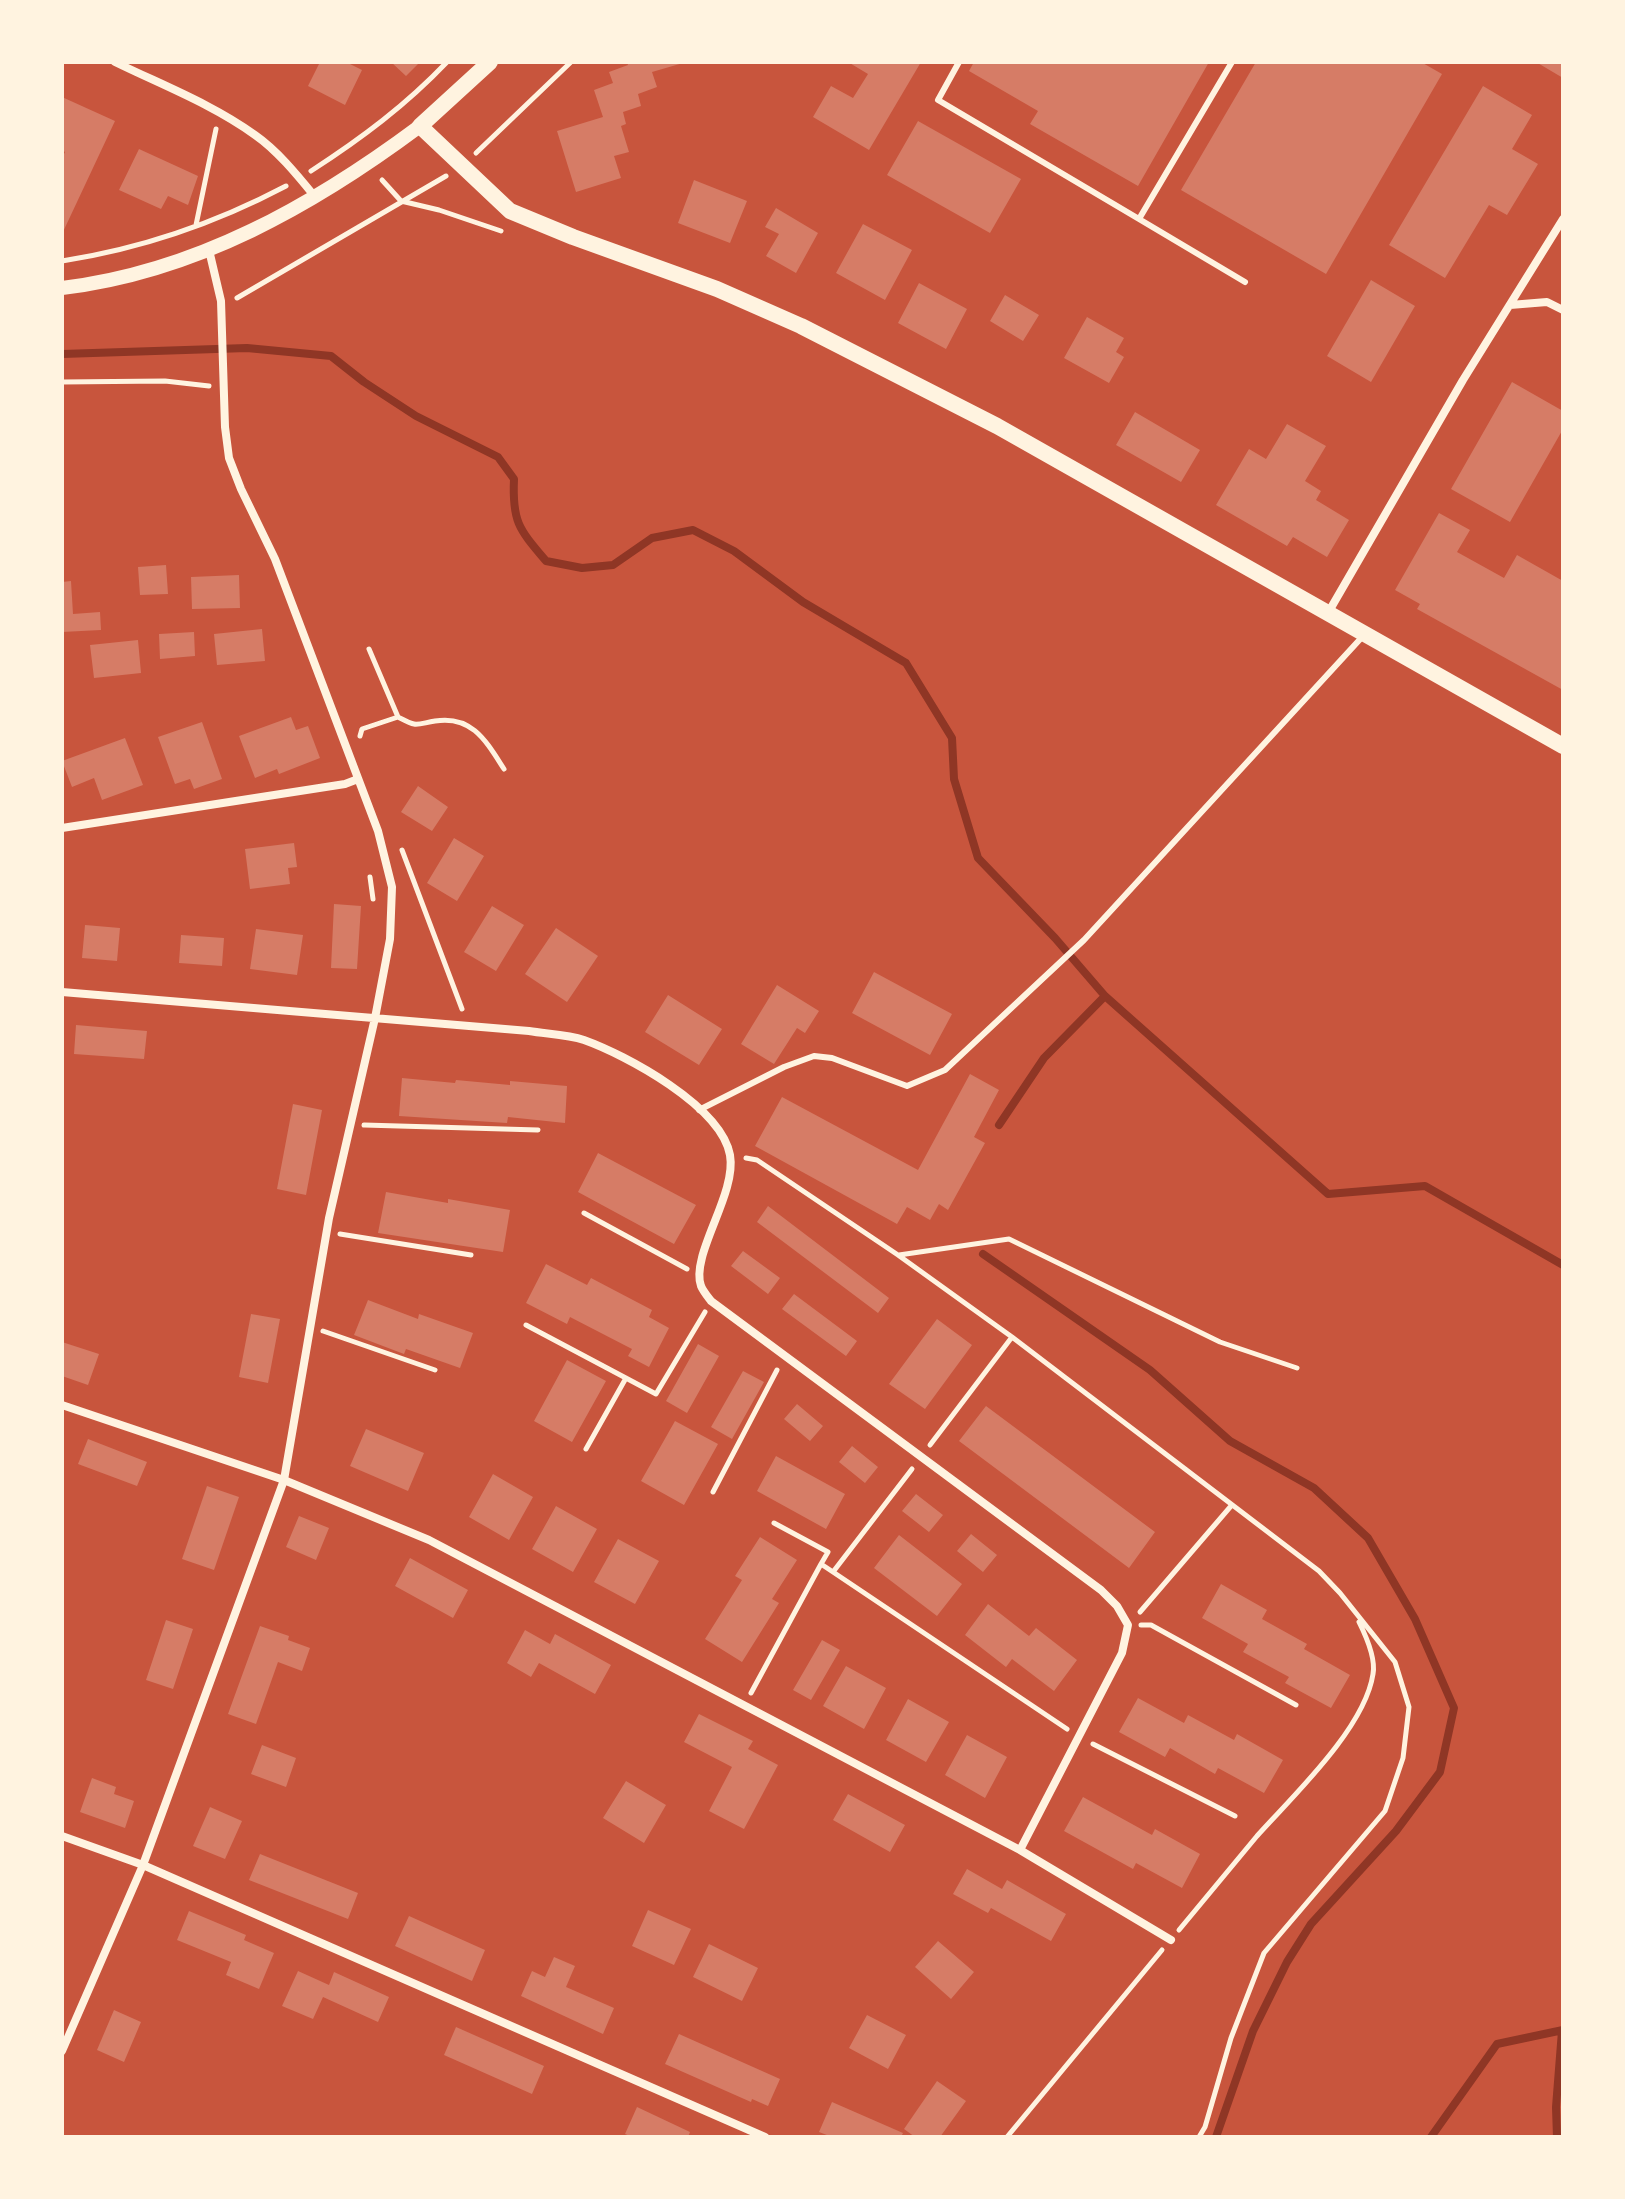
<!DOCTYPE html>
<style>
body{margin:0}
#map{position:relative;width:1625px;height:2199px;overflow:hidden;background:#c8553d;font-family:"Source Sans 3",sans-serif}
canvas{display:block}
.frame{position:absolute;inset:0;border:64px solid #fff3e0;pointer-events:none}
</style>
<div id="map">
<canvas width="1625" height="2199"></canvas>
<div class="frame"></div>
</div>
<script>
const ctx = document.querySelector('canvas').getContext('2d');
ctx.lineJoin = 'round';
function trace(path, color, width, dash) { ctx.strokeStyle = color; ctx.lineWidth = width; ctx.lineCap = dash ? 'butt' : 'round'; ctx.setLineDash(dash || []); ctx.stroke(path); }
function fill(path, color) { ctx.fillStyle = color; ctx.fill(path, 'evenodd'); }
const stream = new Path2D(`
 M 62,354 L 247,348 L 331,356 L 364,382 L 416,416 L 498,457 L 514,479 C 512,522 519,529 546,561 L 582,568 L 613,565 L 652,538 L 693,530 L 734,551 L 803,602 L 906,663 L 952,738 L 954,779 L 978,858 L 1055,938 L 1105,996 L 1328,1194 L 1425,1186 L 1563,1265
 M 999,1125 L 1044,1058 L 1105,996
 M 983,1254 L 1150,1370 L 1230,1441 L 1314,1488 L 1368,1538 L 1415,1619 L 1454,1708 L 1440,1772 L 1396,1831 L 1311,1924 L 1287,1962 L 1253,2031 L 1216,2137
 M 1431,2137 L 1497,2044 L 1563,2030
 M 1557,2137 L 1556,2107 L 1562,2031`);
const building = new Path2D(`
 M 320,62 L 346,62 L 362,70 L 345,105 L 308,86 Z
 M 391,62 L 420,62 L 406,76 Z
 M 627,62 L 683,63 L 652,72 L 657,87 L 638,94 L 641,106 L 623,112 L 626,124 L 621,126 L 629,152 L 614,156 L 621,178 L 576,192 L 557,131 L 603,117 L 594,90 L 613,83 L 609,72 L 628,65 Z
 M 848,62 L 921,62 L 869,150 L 813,117 L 831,86 L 853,98 L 868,74 Z
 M 974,62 L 1209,62 L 1138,186 L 1030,124 L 1038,111 L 969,71 Z
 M 1256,62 L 1421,62 L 1442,74 L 1326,274 L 1181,190 Z
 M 1536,62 L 1563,62 L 1563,78 Z
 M 1483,86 L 1532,115 L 1512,149 L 1538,164 L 1507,215 L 1489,205 L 1445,278 L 1389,245 Z
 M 62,97 L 115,121 L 62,234 L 62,158 L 65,152 L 62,150 Z
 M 918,121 L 1021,179 L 990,233 L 887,175 Z
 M 139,149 L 198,176 L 188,205 L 168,196 L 161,209 L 119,190 Z
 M 694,180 L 747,201 L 730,243 L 678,223 Z
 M 776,208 L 818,233 L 796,273 L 766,256 L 779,234 L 765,227 Z
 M 863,224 L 912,250 L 885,300 L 836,273 Z
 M 1371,280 L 1415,306 L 1371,382 L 1327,356 Z
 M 919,283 L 967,309 L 946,349 L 898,323 Z
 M 1005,295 L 1039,315 L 1023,341 L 990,321 Z
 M 1087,317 L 1124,338 L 1116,352 L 1124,357 L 1109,383 L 1064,358 Z
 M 1512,382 L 1563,411 L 1563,429 L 1510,522 L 1451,489 Z
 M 1135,412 L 1200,450 L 1181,482 L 1116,445 Z
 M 1287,424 L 1326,446 L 1305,481 L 1321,491 L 1316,500 L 1349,520 L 1327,557 L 1293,537 L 1287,546 L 1216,505 L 1249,449 L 1266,459 Z
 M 1439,513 L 1470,530 L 1457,552 L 1504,578 L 1517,555 L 1563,581 L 1563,690 L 1417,609 L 1420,604 L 1395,590 Z
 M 166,565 L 168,594 L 140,595 L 138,567 Z
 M 239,575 L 240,608 L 192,609 L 191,577 Z
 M 71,581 L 73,614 L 100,612 L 101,630 L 62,632 L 62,582 Z
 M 262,629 L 265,661 L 217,665 L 214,634 Z
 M 194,632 L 195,656 L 160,659 L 159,634 Z
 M 138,640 L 141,673 L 94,678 L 90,645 Z
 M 291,717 L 296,730 L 308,726 L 320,758 L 279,774 L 277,769 L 255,778 L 239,736 Z
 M 202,722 L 222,779 L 194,789 L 190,779 L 175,784 L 158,737 Z
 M 125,738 L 143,785 L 102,800 L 94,778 L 72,787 L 62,761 Z
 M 418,786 L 448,807 L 432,831 L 401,812 Z
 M 454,838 L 484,856 L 457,901 L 427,883 Z
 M 294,843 L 297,867 L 288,868 L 290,884 L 250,889 L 245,849 Z
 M 334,904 L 361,906 L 357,969 L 331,968 Z
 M 492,906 L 524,925 L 496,971 L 464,952 Z
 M 85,925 L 120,928 L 117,961 L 82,958 Z
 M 556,928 L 598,956 L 567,1002 L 525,974 Z
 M 256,929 L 303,935 L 297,975 L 250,969 Z
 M 181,935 L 224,938 L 222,966 L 179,963 Z
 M 874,972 L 952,1014 L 930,1055 L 852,1013 Z
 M 777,985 L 819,1011 L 805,1033 L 797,1028 L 774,1064 L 741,1044 Z
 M 668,995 L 722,1029 L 699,1065 L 645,1032 Z
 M 76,1025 L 147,1031 L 144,1059 L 74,1054 Z
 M 970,1074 L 999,1090 L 974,1137 L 985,1143 L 948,1210 L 939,1204 L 930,1220 L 907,1207 L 897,1224 L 755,1146 L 782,1097 L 918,1170 Z
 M 402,1078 L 455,1083 L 456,1080 L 510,1085 L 510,1081 L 567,1086 L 565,1123 L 508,1117 L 507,1123 L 399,1116 Z
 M 293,1104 L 322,1110 L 306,1195 L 277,1189 Z
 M 598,1153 L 696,1205 L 674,1244 L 578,1192 Z
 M 386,1192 L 448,1203 L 448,1199 L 510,1210 L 503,1252 L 378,1233 Z
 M 768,1206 L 889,1298 L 878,1313 L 757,1222 Z
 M 743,1251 L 780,1278 L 768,1294 L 731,1266 Z
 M 546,1264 L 587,1285 L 591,1278 L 652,1310 L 649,1317 L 669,1328 L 649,1367 L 628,1356 L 632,1349 L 570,1317 L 567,1324 L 526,1303 Z
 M 794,1294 L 857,1341 L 846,1356 L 782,1309 Z
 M 368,1300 L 418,1319 L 419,1314 L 473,1333 L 460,1368 L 406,1349 L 404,1354 L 354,1335 Z
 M 251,1314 L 280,1319 L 268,1383 L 239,1377 Z
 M 937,1319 L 972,1345 L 925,1409 L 889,1384 Z
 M 62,1342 L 99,1354 L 88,1385 L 62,1376 Z
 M 698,1344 L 719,1356 L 687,1413 L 666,1401 Z
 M 567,1360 L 606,1381 L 572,1442 L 534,1421 Z
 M 743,1371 L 764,1382 L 732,1439 L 711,1427 Z
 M 797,1404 L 823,1426 L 810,1441 L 784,1419 Z
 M 986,1406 L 1155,1532 L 1129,1568 L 959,1441 Z
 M 675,1421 L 718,1444 L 684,1505 L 641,1481 Z
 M 366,1429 L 424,1453 L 408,1491 L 350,1466 Z
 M 88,1439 L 147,1462 L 137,1486 L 78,1464 Z
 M 852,1446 L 878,1467 L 865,1483 L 839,1462 Z
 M 776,1456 L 845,1494 L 826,1529 L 757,1491 Z
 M 493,1474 L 533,1497 L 509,1540 L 469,1517 Z
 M 207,1486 L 239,1497 L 214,1570 L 182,1559 Z
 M 916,1494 L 943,1515 L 929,1532 L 902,1511 Z
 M 556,1506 L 597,1529 L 573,1572 L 532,1549 Z
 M 299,1516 L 329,1528 L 316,1560 L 286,1547 Z
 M 971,1534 L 997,1555 L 983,1572 L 957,1551 Z
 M 899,1535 L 962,1584 L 937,1616 L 874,1568 Z
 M 760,1537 L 797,1560 L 772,1599 L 779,1603 L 742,1662 L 705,1639 L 742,1580 L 735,1576 Z
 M 618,1539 L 659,1561 L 635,1604 L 594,1582 Z
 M 410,1558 L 468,1590 L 453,1618 L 395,1586 Z
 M 1221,1584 L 1267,1610 L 1262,1619 L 1307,1644 L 1304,1649 L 1350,1675 L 1331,1708 L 1285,1683 L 1289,1677 L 1243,1652 L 1248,1644 L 1202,1618 Z
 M 988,1604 L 1029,1636 L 1036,1628 L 1077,1660 L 1054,1691 L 1012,1659 L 1006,1667 L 965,1635 Z
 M 166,1620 L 193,1629 L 173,1689 L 146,1680 Z
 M 260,1626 L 289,1636 L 288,1640 L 310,1648 L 302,1671 L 278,1662 L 256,1724 L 228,1714 Z
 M 525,1630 L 550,1644 L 555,1634 L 611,1665 L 595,1694 L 539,1663 L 531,1677 L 507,1663 Z
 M 822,1640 L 840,1650 L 811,1700 L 793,1690 Z
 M 846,1666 L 886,1688 L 864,1729 L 823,1706 Z
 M 1138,1698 L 1184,1723 L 1188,1715 L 1234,1740 L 1237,1734 L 1283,1760 L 1264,1793 L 1218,1768 L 1215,1774 L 1170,1748 L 1165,1757 L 1119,1732 Z
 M 908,1699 L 949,1722 L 926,1762 L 886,1740 Z
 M 699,1714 L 753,1741 L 748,1749 L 778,1765 L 744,1829 L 709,1811 L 732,1767 L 684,1742 Z
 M 967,1735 L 1007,1757 L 985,1798 L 945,1775 Z
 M 262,1745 L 296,1758 L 286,1787 L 251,1774 Z
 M 92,1778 L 116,1787 L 114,1794 L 134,1801 L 125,1828 L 80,1812 Z
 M 626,1781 L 666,1805 L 644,1843 L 603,1818 Z
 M 848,1794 L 905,1825 L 890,1852 L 833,1820 Z
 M 1083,1797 L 1152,1835 L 1155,1829 L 1200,1854 L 1182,1888 L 1136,1863 L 1133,1869 L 1064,1831 Z
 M 210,1807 L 242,1821 L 225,1859 L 193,1846 Z
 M 260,1854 L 358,1893 L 348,1919 L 249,1880 Z
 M 967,1869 L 1002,1889 L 1007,1880 L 1066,1914 L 1051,1941 L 991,1908 L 988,1913 L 953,1894 Z
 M 648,1910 L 691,1929 L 674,1965 L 632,1946 Z
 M 189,1911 L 246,1935 L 244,1940 L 274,1953 L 259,1989 L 226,1975 L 231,1962 L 177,1940 Z
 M 409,1916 L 485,1950 L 472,1981 L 395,1946 Z
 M 938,1941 L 974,1972 L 951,1999 L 915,1967 Z
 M 709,1944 L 758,1968 L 742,2001 L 693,1977 Z
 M 554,1957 L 575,1966 L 566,1987 L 614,2008 L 603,2034 L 521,1996 L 532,1971 L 545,1977 Z
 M 298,1971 L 329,1985 L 334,1972 L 389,1997 L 378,2022 L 323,1997 L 313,2019 L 282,2006 Z
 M 114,2010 L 141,2022 L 124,2062 L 97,2050 Z
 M 867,2015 L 906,2035 L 888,2069 L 849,2048 Z
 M 456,2027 L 544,2066 L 532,2094 L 444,2055 Z
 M 679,2034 L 780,2079 L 768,2106 L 752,2099 L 751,2102 L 665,2064 Z
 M 937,2081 L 966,2101 L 940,2137 L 915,2137 L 904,2129 Z
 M 832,2102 L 903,2133 L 901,2137 L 832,2137 L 819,2132 Z
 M 637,2107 L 690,2132 L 688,2137 L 632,2137 L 625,2134 Z`);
const path = new Path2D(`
 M 476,153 L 571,62
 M 311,171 C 362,138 406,105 447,62
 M 382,180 L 401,201 L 439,210 L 501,231
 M 196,225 L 216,129
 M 62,261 C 139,249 216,223 286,186
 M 237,298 L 446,176
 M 62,382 L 165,381 L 209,386
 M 369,649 L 398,717
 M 360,736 L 362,729 L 398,717 C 418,727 413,725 435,721 C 472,715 486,741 504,769
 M 402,850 L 462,1009
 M 370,877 L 373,899
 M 364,1125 L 538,1130
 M 746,1158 L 757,1160 L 898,1255 L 1012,1337 L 1319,1571 L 1340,1593 L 1395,1662 L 1409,1707 L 1403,1758 L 1385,1811 L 1264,1953 L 1231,2038 L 1205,2127 L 1199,2137
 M 584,1213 L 687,1269
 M 340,1234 L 471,1255
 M 899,1255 L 1009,1239 L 1220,1342 L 1297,1368
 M 526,1325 L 656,1394 L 705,1312
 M 323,1331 L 435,1370
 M 930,1445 L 1012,1337
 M 586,1449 L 626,1378
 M 713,1492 L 777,1370
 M 774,1523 L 828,1552 L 821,1564
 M 833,1572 L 1067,1729
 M 1140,1612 L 1231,1506
 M 1141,1625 L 1151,1625 L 1296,1705
 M 751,1693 L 821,1564 L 833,1572 L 912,1469
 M 1093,1744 L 1235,1816
 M 1179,1930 C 1205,1899 1231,1867 1257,1836 C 1293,1796 1365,1728 1373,1674 C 1376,1658 1366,1636 1359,1622
 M 1007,2137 L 1162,1950`);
const service = new Path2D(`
 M 959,62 L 938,100 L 1139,219 L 1232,62
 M 1139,219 L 1245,282
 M 699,1110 L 784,1067 L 814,1056 L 832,1058 L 907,1086 L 945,1070 L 1084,940 L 1363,636`);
const minor = new Path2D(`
 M 115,62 C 162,85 212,104 255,135 C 278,151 298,176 316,198
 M 1510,305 L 1547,302 L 1563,310
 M 1328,613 L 1463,380 L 1563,219
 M 62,828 L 345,784 L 358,779
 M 62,992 L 529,1031 C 546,1034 567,1034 584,1040 C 626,1055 721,1106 730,1155 C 737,1194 690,1255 701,1286 C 703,1291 708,1297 711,1301 L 1101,1590 L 1117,1606 L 1128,1625 L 1122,1653 L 1020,1850
 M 62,1405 L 284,1480 L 429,1540 L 1020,1850 L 1171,1940
 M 62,1836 L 143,1865 L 765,2137
 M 62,2051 L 143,1865 L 284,1480 L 329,1218 L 375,1018 L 390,939 L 392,887 L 378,831 L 275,559 L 241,489 L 229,458 L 225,427 L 221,301 L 209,250`);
const tertiary = new Path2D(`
 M 62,288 C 196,272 314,205 420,126`);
const secondary = new Path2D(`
 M 490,62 L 420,126 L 510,211 L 573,237 L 717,289 L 801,326 L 997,426 L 1563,746`);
trace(stream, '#8f3625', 8);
fill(building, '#d67c66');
trace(path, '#fff3e0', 5);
trace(service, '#fff3e0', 6);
trace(minor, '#fff3e0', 8);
trace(tertiary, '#fff3e0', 14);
trace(secondary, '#fff3e0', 16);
</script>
